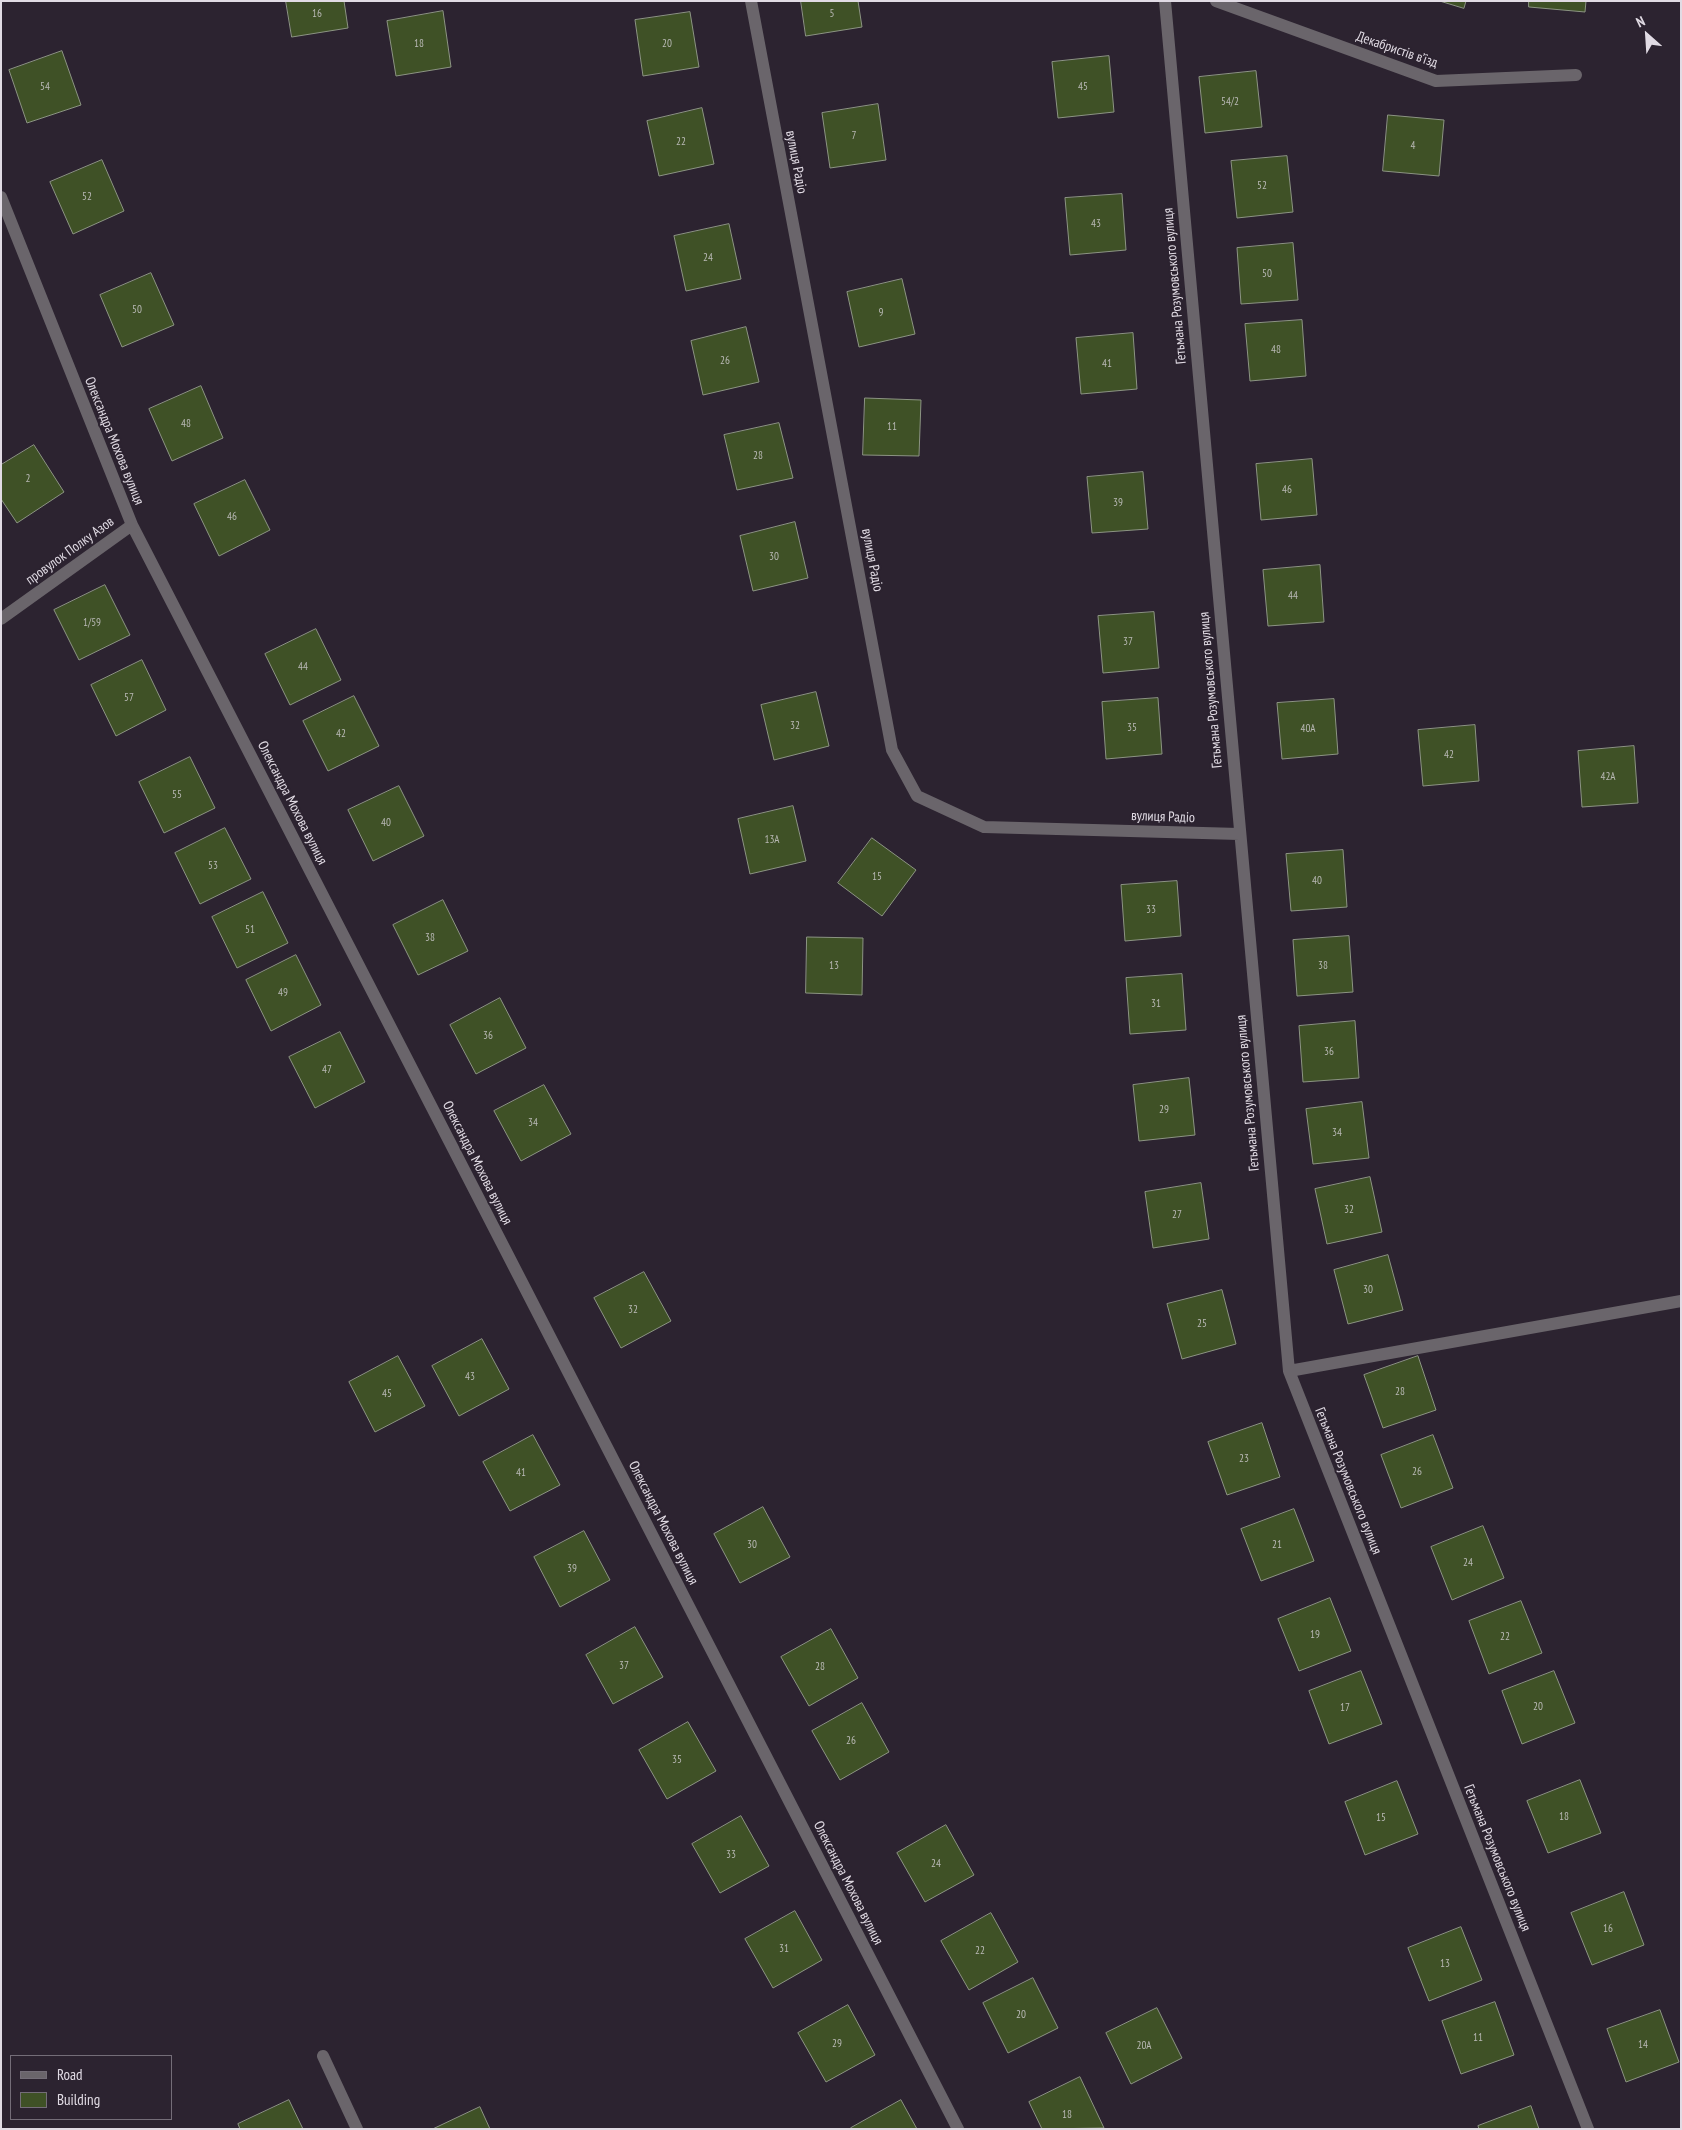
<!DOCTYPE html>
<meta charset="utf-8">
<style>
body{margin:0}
#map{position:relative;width:1682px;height:2130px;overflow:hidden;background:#2c2330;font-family:"PT Sans Narrow",sans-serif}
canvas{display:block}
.frame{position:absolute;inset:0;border:2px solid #e1dbe4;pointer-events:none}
.legend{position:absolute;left:10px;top:2055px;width:162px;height:65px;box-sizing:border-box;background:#2c2330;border:1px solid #746d78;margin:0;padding:6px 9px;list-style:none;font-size:15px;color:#e1dbe4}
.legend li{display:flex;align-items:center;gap:10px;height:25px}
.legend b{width:25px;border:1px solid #746d78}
.north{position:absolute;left:1622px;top:10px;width:50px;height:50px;-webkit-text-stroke:4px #2c2330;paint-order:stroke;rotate:334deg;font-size:14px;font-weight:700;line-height:20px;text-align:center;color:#e1dbe4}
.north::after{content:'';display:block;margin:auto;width:18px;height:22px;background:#e1dbe4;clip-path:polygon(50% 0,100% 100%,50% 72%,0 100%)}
</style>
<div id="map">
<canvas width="1682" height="2130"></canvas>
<div class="frame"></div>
<ul class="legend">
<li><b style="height:6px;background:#6a656b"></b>Road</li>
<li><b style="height:14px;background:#3f5126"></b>Building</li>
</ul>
<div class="north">N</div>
</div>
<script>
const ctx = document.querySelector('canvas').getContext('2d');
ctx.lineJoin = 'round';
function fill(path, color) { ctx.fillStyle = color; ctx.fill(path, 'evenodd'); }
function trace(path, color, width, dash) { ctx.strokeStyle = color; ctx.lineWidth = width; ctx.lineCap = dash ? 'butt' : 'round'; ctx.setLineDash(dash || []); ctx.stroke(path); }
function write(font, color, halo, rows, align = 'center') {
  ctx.font = font + ' "PT Sans Narrow",sans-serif'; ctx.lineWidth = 4; ctx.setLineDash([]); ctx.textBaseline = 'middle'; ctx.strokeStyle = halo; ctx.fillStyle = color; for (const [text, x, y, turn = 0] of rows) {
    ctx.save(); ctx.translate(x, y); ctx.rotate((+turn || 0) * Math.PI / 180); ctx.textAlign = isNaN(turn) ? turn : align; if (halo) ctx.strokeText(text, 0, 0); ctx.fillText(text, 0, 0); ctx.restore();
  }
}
const building = new Path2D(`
 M 286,1 L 344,1 L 348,28 L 292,37 Z
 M 801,1 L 858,1 L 862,27 L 806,36 Z
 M 1440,1 L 1466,1 L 1464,8 Z
 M 1529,1 L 1586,1 L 1585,12 L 1529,7 Z
 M 443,11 L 451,67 L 396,76 L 387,21 Z
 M 690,12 L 699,67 L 643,76 L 635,20 Z
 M 62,51 L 81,105 L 27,123 L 9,70 Z
 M 1109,56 L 1114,112 L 1058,118 L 1052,62 Z
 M 1256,71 L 1262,127 L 1205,133 L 1199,77 Z
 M 878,104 L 886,160 L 830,168 L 822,113 Z
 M 702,108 L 714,164 L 659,176 L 647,121 Z
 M 1388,115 L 1444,120 L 1439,176 L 1383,171 Z
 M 1287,156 L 1293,212 L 1237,218 L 1231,161 Z
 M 102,160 L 124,211 L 73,234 L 50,182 Z
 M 1122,194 L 1126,250 L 1070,255 L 1065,198 Z
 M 729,224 L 741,279 L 686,291 L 674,236 Z
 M 1293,243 L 1298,300 L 1241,304 L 1237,248 Z
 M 151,273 L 174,325 L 122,347 L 100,295 Z
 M 902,279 L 915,334 L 859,347 L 847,292 Z
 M 1302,320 L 1306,376 L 1250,381 L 1245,324 Z
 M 746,327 L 759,382 L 703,395 L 691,341 Z
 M 1133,333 L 1137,389 L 1081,394 L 1076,338 Z
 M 201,386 L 223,438 L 172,461 L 149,409 Z
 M 865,398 L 921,400 L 919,456 L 863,455 Z
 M 779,423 L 793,478 L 737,490 L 724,435 Z
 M 34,445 L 64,492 L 17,523 L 1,499 L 1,465 Z
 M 1312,459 L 1317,515 L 1261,520 L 1256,464 Z
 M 1143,472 L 1148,529 L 1092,533 L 1087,477 Z
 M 245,480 L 270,530 L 219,556 L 194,504 Z
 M 795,522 L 808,578 L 753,591 L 740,536 Z
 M 1320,565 L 1324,622 L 1268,626 L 1263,570 Z
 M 105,585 L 130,635 L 79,660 L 54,610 Z
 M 1154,612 L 1159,668 L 1103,673 L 1098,616 Z
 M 316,629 L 341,680 L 290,705 L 265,654 Z
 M 142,660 L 166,710 L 116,736 L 91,685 Z
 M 816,692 L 829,746 L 774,760 L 761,705 Z
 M 354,696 L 379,746 L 328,771 L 303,721 Z
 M 1158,698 L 1162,754 L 1106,759 L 1102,702 Z
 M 1334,699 L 1338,754 L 1282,759 L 1277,703 Z
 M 1475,725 L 1479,781 L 1423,786 L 1418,730 Z
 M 1634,746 L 1638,803 L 1582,807 L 1578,751 Z
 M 190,757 L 215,808 L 164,833 L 139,782 Z
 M 399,786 L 424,836 L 373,861 L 348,810 Z
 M 793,806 L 806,861 L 750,874 L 738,819 Z
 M 225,828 L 251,879 L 200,904 L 175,853 Z
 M 872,838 L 916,870 L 882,916 L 838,883 Z
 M 1343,850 L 1347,907 L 1291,911 L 1286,854 Z
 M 1177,881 L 1181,936 L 1125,941 L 1121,885 Z
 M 263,892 L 288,943 L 237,968 L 212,917 Z
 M 443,900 L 468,951 L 418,975 L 393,925 Z
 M 1349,936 L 1353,992 L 1297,996 L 1293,940 Z
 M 807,937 L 863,938 L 862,995 L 806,993 Z
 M 296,955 L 321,1005 L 271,1031 L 246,980 Z
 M 1182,974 L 1186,1030 L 1130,1034 L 1126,978 Z
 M 500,998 L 526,1048 L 476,1074 L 450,1025 Z
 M 1355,1021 L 1359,1078 L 1303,1082 L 1299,1026 Z
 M 340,1032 L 365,1082 L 315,1108 L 289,1057 Z
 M 1189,1078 L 1195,1135 L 1139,1141 L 1133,1085 Z
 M 544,1085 L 571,1134 L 521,1161 L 494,1111 Z
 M 1362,1102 L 1369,1158 L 1313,1164 L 1306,1109 Z
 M 1370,1177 L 1382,1232 L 1327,1244 L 1315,1189 Z
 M 1201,1183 L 1209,1239 L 1153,1248 L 1145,1192 Z
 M 1388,1255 L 1403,1310 L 1348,1324 L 1334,1270 Z
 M 644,1272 L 671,1321 L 621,1348 L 594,1298 Z
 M 1222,1290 L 1236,1344 L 1182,1359 L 1167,1304 Z
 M 482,1339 L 509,1389 L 459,1416 L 432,1366 Z
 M 398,1356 L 425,1406 L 375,1432 L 349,1382 Z
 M 1418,1356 L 1436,1410 L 1383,1428 L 1364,1375 Z
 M 1262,1423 L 1280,1477 L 1227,1495 L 1208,1442 Z
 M 533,1435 L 560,1485 L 510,1511 L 483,1462 Z
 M 1433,1435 L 1453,1488 L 1401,1508 L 1381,1455 Z
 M 763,1507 L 790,1557 L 740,1583 L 714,1534 Z
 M 1294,1509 L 1314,1561 L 1261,1581 L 1241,1529 Z
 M 1483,1526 L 1504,1578 L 1452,1600 L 1431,1547 Z
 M 584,1531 L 610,1580 L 560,1607 L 534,1557 Z
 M 1330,1598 L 1351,1651 L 1299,1671 L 1278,1619 Z
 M 1521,1601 L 1542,1653 L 1489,1674 L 1469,1621 Z
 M 635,1627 L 663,1677 L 613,1704 L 586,1655 Z
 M 831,1629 L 858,1678 L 809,1706 L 781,1657 Z
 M 1361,1671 L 1382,1724 L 1329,1744 L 1309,1691 Z
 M 1554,1671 L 1575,1723 L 1522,1744 L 1502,1691 Z
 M 862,1703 L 889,1752 L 840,1780 L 812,1731 Z
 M 688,1722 L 716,1771 L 667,1799 L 639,1750 Z
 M 1580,1780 L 1601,1833 L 1548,1853 L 1527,1801 Z
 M 1397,1781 L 1418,1834 L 1365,1855 L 1345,1802 Z
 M 741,1816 L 769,1866 L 720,1893 L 692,1844 Z
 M 946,1825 L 974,1875 L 925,1902 L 897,1853 Z
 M 1624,1892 L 1644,1945 L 1592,1965 L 1571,1913 Z
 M 795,1911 L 822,1960 L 773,1988 L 745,1939 Z
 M 991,1913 L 1018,1962 L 969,1990 L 941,1941 Z
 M 1461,1927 L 1482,1980 L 1429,2001 L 1408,1948 Z
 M 1033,1978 L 1058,2028 L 1008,2053 L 983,2003 Z
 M 1495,2002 L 1514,2055 L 1461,2074 L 1442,2021 Z
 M 848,2005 L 875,2055 L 826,2082 L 798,2033 Z
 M 1157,2008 L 1182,2058 L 1131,2084 L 1106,2033 Z
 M 1660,2010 L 1679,2062 L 1626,2082 L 1607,2029 Z
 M 1080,2077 L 1104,2128 L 1042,2129 L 1029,2102 Z
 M 289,2100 L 303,2129 L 240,2129 L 238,2124 Z
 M 901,2100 L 917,2129 L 852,2129 L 851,2128 Z
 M 1531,2106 L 1539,2129 L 1479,2129 L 1478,2126 Z
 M 480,2107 L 490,2129 L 433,2129 Z`);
const minor = new Path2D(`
 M 751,1 L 892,750 L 917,796 L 984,827 L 1239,834
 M 1165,1 L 1289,1371 L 1588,2129
 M 1216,1 L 1436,81 L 1576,75
 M 1,197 L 132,525 L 958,2129
 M 1,619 L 132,525
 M 1289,1371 L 1681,1301
 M 323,2056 L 357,2129`);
const numberNames = [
 ["16",317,14],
 ["5",832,14],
 ["18",419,44],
 ["20",667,44],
 ["54",45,87],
 ["45",1083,87],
 ["54/2",1230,102],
 ["7",854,136],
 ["22",681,142],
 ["4",1413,146],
 ["52",1262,186],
 ["52",87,197],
 ["43",1096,224],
 ["24",708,258],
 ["50",1267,274],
 ["50",137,310],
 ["9",881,313],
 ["48",1276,350],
 ["26",725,361],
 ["41",1107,364],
 ["48",186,424],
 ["11",892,427],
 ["28",758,456],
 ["2",28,479],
 ["46",1287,490],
 ["39",1118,503],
 ["46",232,517],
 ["30",774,557],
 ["44",1293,596],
 ["1/59",92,623],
 ["37",1128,642],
 ["44",303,667],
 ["57",129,698],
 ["32",795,726],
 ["35",1132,728],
 ["40А",1308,729],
 ["42",341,734],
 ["42",1449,755],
 ["42А",1608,777],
 ["55",177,795],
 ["40",386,823],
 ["13А",772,840],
 ["53",213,866],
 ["15",877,877],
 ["40",1317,881],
 ["33",1151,910],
 ["51",250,930],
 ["38",430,938],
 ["13",834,966],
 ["38",1323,966],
 ["49",283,993],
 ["31",1156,1004],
 ["36",488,1036],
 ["36",1329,1052],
 ["47",327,1070],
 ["29",1164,1110],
 ["34",533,1123],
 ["34",1337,1133],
 ["32",1349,1210],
 ["27",1177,1215],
 ["30",1368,1290],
 ["32",633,1310],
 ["25",1202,1324],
 ["43",470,1377],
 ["28",1400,1392],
 ["45",387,1394],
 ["23",1244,1459],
 ["26",1417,1472],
 ["41",521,1473],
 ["30",752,1545],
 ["21",1277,1545],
 ["24",1468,1563],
 ["39",572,1569],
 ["19",1315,1635],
 ["22",1505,1637],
 ["37",624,1666],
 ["28",820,1667],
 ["20",1538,1707],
 ["17",1345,1708],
 ["26",851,1741],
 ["35",677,1760],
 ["18",1564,1817],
 ["15",1381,1818],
 ["33",731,1855],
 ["24",936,1864],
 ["16",1608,1929],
 ["31",784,1949],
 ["22",980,1951],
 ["13",1445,1964],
 ["20",1021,2015],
 ["11",1478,2038],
 ["29",837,2044],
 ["14",1643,2045],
 ["20А",1144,2046],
 ["18",1067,2115]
];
const streetNames = [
 ["Декабристів в’їзд",1397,50,19],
 ["вулиця Радіо",796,162,79],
 ["Гетьмана Розумовського вулиця",1175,286,-95],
 ["Олександра Мохова вулиця",114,441,68],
 ["провулок Полку Азов",70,551,-36],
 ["вулиця Радіо",872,560,79],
 ["Гетьмана Розумовського вулиця",1211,690,-95],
 ["Олександра Мохова вулиця",292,803,63],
 ["вулиця Радіо",1163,817,2],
 ["Гетьмана Розумовського вулиця",1248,1093,-95],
 ["Олександра Мохова вулиця",477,1163,63],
 ["Гетьмана Розумовського вулиця",1348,1481,68],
 ["Олександра Мохова вулиця",663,1523,63],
 ["Гетьмана Розумовського вулиця",1497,1858,68],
 ["Олександра Мохова вулиця",848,1883,63]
];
fill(building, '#3f5126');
trace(building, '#8c9483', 1);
trace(minor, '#6a656b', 12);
write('11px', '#b8b8b4', null, numberNames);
write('14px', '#e1dbe4', '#2c2330', streetNames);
</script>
